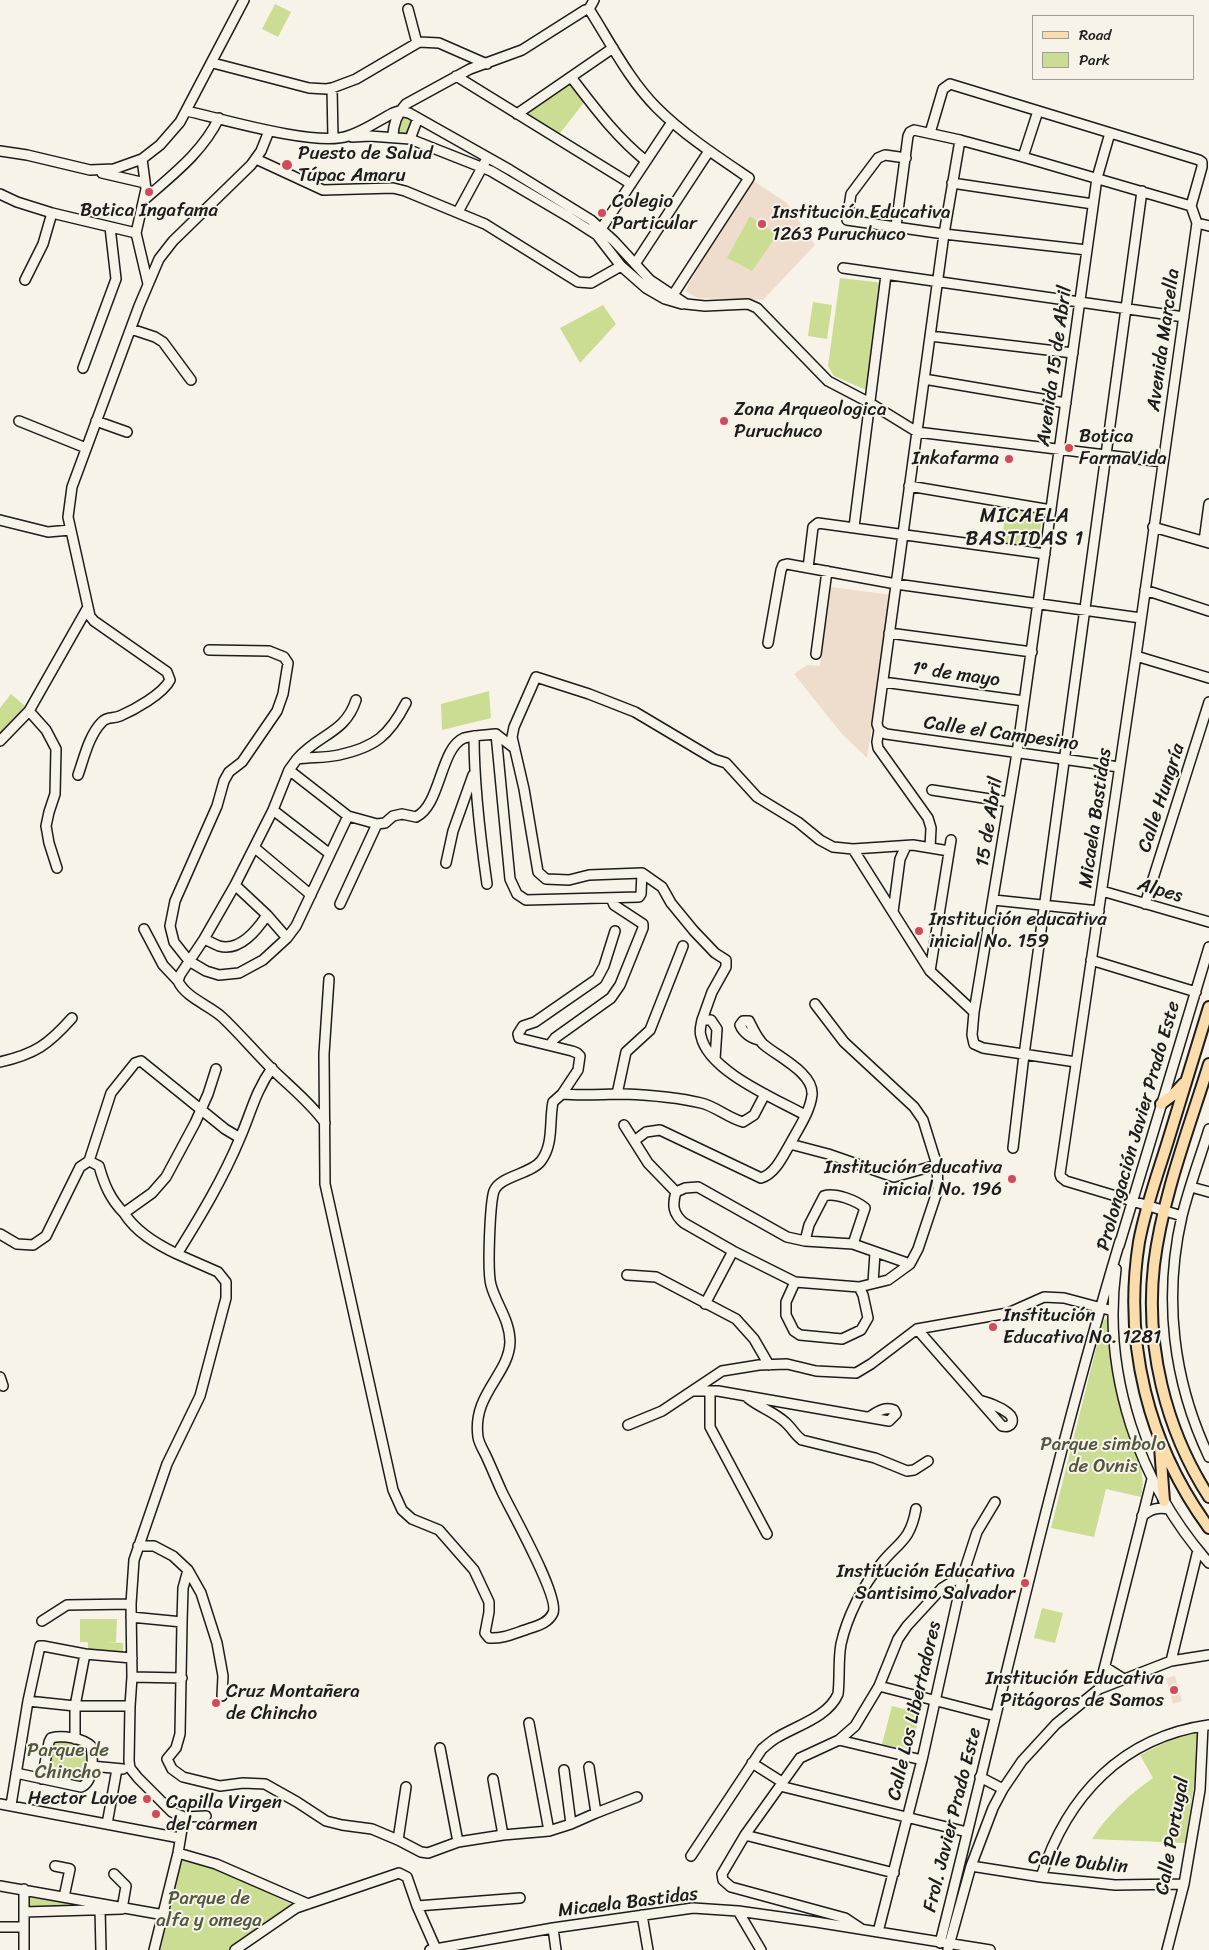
<!DOCTYPE html>
<meta charset="utf-8">
<style>
body{margin:0}
#map{position:relative;width:1209px;height:1950px;overflow:hidden;background:#f7f3e8;font-family:Sriracha,sans-serif}
canvas{display:block}
.legend{position:absolute;left:1032px;top:15px;width:162px;height:65px;box-sizing:border-box;background:#f7f3e8;border:1px solid #9f9d96;margin:0;padding:6px 9px;list-style:none;font-size:15px;color:#1c1c1c}
.legend li{display:flex;align-items:center;gap:10px;height:25px}
.legend b{width:25px;border:1px solid #9f9d96}
</style>
<div id="map">
<canvas width="1209" height="1950"></canvas>
<ul class="legend">
<li><b style="height:6px;background:#faddab"></b>Road</li>
<li><b style="height:14px;background:#cbdd92"></b>Park</li>
</ul>
</div>
<script>
const ctx = document.querySelector('canvas').getContext('2d');
ctx.lineJoin = 'round';
function fill(path, color) { ctx.fillStyle = color; ctx.fill(path, 'evenodd'); }
function trace(path, color, width, dash) { ctx.strokeStyle = color; ctx.lineWidth = width; ctx.lineCap = dash ? 'butt' : 'round'; ctx.setLineDash(dash || []); ctx.stroke(path); }
function write(font, color, halo, rows, align = 'center') {
  ctx.font = font + ' Sriracha,sans-serif'; ctx.lineWidth = 4; ctx.setLineDash([]); ctx.textBaseline = 'middle'; ctx.strokeStyle = halo; ctx.fillStyle = color; for (const [text, x, y, turn = 0] of rows) {
    ctx.save(); ctx.translate(x, y); ctx.rotate((+turn || 0) * Math.PI / 180); ctx.textAlign = isNaN(turn) ? turn : align; if (halo) ctx.strokeText(text, 0, 0); ctx.fillText(text, 0, 0); ctx.restore();
  }
}
const built = new Path2D(`
 M 749,178 L 787,203 L 815,245 L 763,300 L 697,298 L 685,291 Z
 M 831,587 L 892,595 L 867,758 L 842,734 L 794,674 L 807,665 L 820,666 Z
 M 1175,1676 L 1182,1701 L 1173,1704 L 1166,1678 Z`);
const green = new Path2D(`
 M 275,4 L 291,12 L 278,37 L 262,29 Z
 M 570,80 L 586,100 L 557,137 L 520,114 Z
 M 404,115 L 412,120 L 413,122 L 406,135 L 400,135 L 396,130 L 401,117 Z
 M 750,216 L 777,235 L 752,271 L 727,258 Z
 M 840,278 L 884,283 L 866,390 L 834,376 L 828,366 Z
 M 813,302 L 832,305 L 827,339 L 808,336 Z
 M 603,305 L 616,324 L 580,363 L 560,328 Z
 M 1007,507 L 1043,513 L 1037,551 L 1000,546 Z
 M 489,691 L 491,718 L 442,730 L 441,704 Z
 M 11,694 L 25,706 L 0,736 L 0,708 Z
 M 1106,1319 L 1110,1320 C 1111,1342 1111,1364 1116,1386 C 1118,1397 1120,1408 1124,1419 C 1132,1445 1148,1470 1141,1497 L 1106,1489 L 1094,1537 L 1051,1528 L 1103,1321 Z
 M 1042,1608 L 1063,1613 L 1055,1643 L 1034,1638 Z
 M 80,1619 L 117,1619 L 116,1642 L 107,1642 L 123,1643 L 123,1652 L 88,1649 L 88,1642 L 80,1642 Z
 M 892,1706 L 920,1713 L 911,1751 L 882,1744 Z
 M 1198,1732 L 1196,1772 L 1185,1843 L 1092,1839 C 1108,1814 1128,1796 1153,1778 L 1140,1755 L 1166,1742 Z
 M 52,1738 L 90,1745 L 90,1766 L 85,1787 L 44,1778 Z
 M 180,1860 C 220,1867 255,1887 291,1904 L 292,1908 L 233,1950 L 157,1950 Z
 M 28,1895 L 101,1908 L 27,1909 Z`);
const minor = new Path2D(`
 M 408,9 L 417,43
 M 589,9 C 610,42 629,80 657,108 C 684,135 718,157 749,178 L 673,295
 M 213,63 L 309,88 L 326,89 L 332,88 L 356,79 L 419,42 L 439,43 L 487,64
 M 456,76 L 631,184
 M 571,77 C 594,107 616,137 646,161
 M 332,88 L 333,138
 M 187,111 C 222,119 317,147 348,136 C 364,131 378,121 393,113 L 399,111 L 409,113 L 510,170 L 591,220 L 614,241 L 650,280 L 686,304 L 705,306 L 748,304 L 757,308 L 828,381 L 870,403 L 917,432 L 1163,462
 M 517,114 L 613,48
 M 930,133 L 943,89 L 950,84 L 1199,160 L 1202,162 L 1202,167 L 1191,206
 M 352,137 L 370,136 L 410,139 L 491,171 L 569,217 L 597,235 L 621,266 L 646,288 L 665,299 L 682,304
 M 393,137 C 393,124 397,114 406,104 L 470,69 L 522,50 L 585,10 L 589,9 L 594,0
 M 410,139 L 418,118
 M 0,151 L 27,155 L 90,170 L 114,169 L 142,159 L 160,145 L 180,122 L 244,0
 M 1023,157 L 1038,111
 M 906,158 L 885,155 L 878,158 L 851,194 L 847,220 L 944,234 L 1087,250
 M 142,159 L 146,189 L 136,233 L 148,284
 M 256,159 L 323,190 L 393,188 L 405,191 L 485,224 L 578,282 L 591,283 L 621,266
 M 102,173 L 145,183
 M 952,183 L 1093,204
 M 0,194 L 17,202 L 52,213 L 136,233
 M 144,200 C 172,175 202,153 219,118
 M 458,212 L 485,162
 M 1197,223 L 1209,226
 M 896,226 L 908,136 L 910,132 L 914,130 L 960,140 L 1023,157 L 1191,206 L 1197,223 L 1136,656 L 1060,1174 L 1061,1177 L 1066,1181 L 1182,1216
 M 599,232 L 672,122
 M 635,264 L 709,151
 M 843,268 L 1184,317
 M 25,280 L 43,244 L 52,213
 M 131,329 L 155,337 L 163,342 L 191,380
 M 930,336 L 1073,353
 M 83,368 L 116,279 L 110,227
 M 924,379 L 1066,403
 M 19,421 L 86,448
 M 96,421 L 127,432
 M 909,486 L 1051,510
 M 0,520 L 48,532 L 70,530
 M 854,527 L 886,275
 M 1153,527 L 1209,543
 M 1204,541 L 1209,504
 M 808,568 L 813,527 L 818,523 L 1045,554
 M 1145,590 L 1209,611
 M 889,633 L 1032,652
 M 768,643 L 781,570 L 783,565 L 787,564 L 896,584 L 1141,618
 M 209,650 L 269,651 L 284,657 L 288,663 L 283,694 L 277,711 L 242,762 L 229,772 L 224,781 L 217,806 L 175,901 L 170,926 L 174,942 L 189,961 L 206,971 L 219,975 L 239,973 L 263,960 L 287,938 L 296,926 L 348,816 L 289,770
 M 816,654 L 827,571
 M 1136,656 L 1209,678
 M 883,682 L 1024,701
 M 29,711 L 46,730 L 56,749 L 55,794 L 49,812 L 46,826 L 49,843 L 57,868
 M 879,730 L 886,734 L 1119,767
 M 496,734 L 510,879 L 517,894 L 526,900 L 639,897 L 641,894 L 642,873
 M 474,736 C 474,786 480,835 487,884
 M 0,741 L 29,711 L 88,607
 M 297,759 C 318,734 345,734 356,700
 M 78,775 C 84,758 89,735 102,722 C 107,716 113,719 120,716 C 134,710 163,694 170,680 L 167,672 L 94,621 L 90,616 L 68,517 L 72,487 L 139,306 L 159,259 L 173,241 L 251,165 L 261,151 L 269,131
 M 932,790 L 1009,802
 M 273,810 L 330,854
 M 348,816 L 377,824 L 385,823 L 393,816 L 402,814 L 416,817 C 441,805 440,748 464,738 C 474,735 486,735 496,734 L 514,748
 M 255,848 L 311,895
 M 930,848 L 931,828 L 928,818 L 878,748 L 877,742 L 879,730 L 877,724 L 944,234 L 960,140
 M 853,849 L 930,971 L 974,1012
 M 446,863 L 453,831 L 473,775
 M 235,885 L 267,915 L 287,938
 M 1102,891 L 1209,922
 M 994,900 L 1099,911
 M 340,904 L 377,824
 M 1145,904 L 1209,702
 M 893,912 L 900,859 L 906,846
 M 144,929 L 163,965 L 178,981
 M 204,939 C 209,941 214,944 219,946 C 240,952 257,930 267,915
 M 1091,960 L 1196,992
 M 930,971 L 951,840
 M 329,979 L 324,1054 L 325,1184 L 393,1490 L 402,1510 L 412,1519 L 439,1530 L 474,1570 L 489,1602 L 489,1612 L 485,1633 L 489,1638 C 502,1639 513,1634 525,1630 C 536,1626 548,1624 553,1613 C 560,1597 511,1511 502,1492 C 497,1481 492,1469 487,1458 C 484,1451 479,1444 478,1437 C 472,1394 509,1375 510,1342 C 510,1320 496,1304 491,1285 C 487,1271 490,1203 494,1191 C 500,1176 531,1174 541,1161 C 554,1144 549,1121 553,1102 L 562,1094 C 583,1096 603,1094 624,1094 C 649,1095 676,1097 701,1103 C 715,1106 728,1118 743,1122 L 754,1115 L 765,1094
 M 702,1020 L 712,992 L 726,967 L 726,960 L 715,953 L 694,931 L 671,903 L 662,887 L 642,873 L 589,875 L 569,880 L 546,879 L 538,872 L 524,789 L 512,737 L 514,727 L 536,677 L 589,694 L 635,712 L 714,759 L 726,763 L 757,797 L 798,822 L 820,840 L 833,847 L 853,849 L 913,845 L 949,851
 M 760,1040 C 752,1039 743,1033 740,1025 L 743,1021 L 749,1021 C 753,1029 757,1038 763,1044 C 778,1057 814,1073 812,1095 C 810,1112 798,1129 790,1144
 M 553,1046 L 552,1042 L 555,1038 L 611,998 L 620,985 L 643,928 L 643,924 L 614,905 L 611,898
 M 715,1059 L 717,1029 L 711,1020 L 702,1020 C 701,1025 699,1031 701,1036 C 708,1071 776,1099 805,1115
 M 0,1062 C 35,1054 48,1045 72,1018
 M 1076,1062 L 983,1048 L 974,1044 L 972,1035 L 974,1012 L 1017,753 L 1097,178 L 1110,133
 M 216,1069 L 208,1094 L 195,1123 L 166,1177 L 152,1193 L 124,1213 C 136,1232 156,1244 177,1254 C 200,1217 223,1179 240,1138 C 251,1113 255,1092 272,1068
 M 562,1094 L 578,1070 L 580,1056 L 577,1053 L 572,1051 L 519,1038 L 518,1034 L 523,1026 L 535,1022 L 597,979 L 604,966 L 615,931
 M 617,1094 L 626,1052 L 650,1030 L 683,946
 M 325,1123 C 310,1102 289,1086 271,1068 C 254,1051 239,1033 222,1017 C 209,1005 186,998 178,981 L 180,975 L 204,939 L 235,885 L 273,810 L 289,770 L 297,759 C 311,757 325,758 339,755 C 375,747 389,736 406,703
 M 624,1125 L 648,1163 L 676,1192 C 672,1205 673,1214 684,1223 L 733,1251 L 795,1282 L 859,1287 L 888,1280 L 910,1264 L 918,1249 L 938,1189 L 937,1165 L 923,1120 L 914,1107 L 844,1042 L 815,1004
 M 1209,1129 C 1200,1158 1189,1187 1182,1216 C 1163,1298 1173,1381 1209,1457
 M 634,1141 L 646,1132 L 660,1130 L 761,1178 C 775,1174 783,1156 790,1144 L 828,1154 L 894,1177 L 937,1165
 M 1013,1148 L 1024,1055 L 1142,191
 M 89,1161 L 111,1093 L 135,1063 L 141,1061 L 225,1129 L 240,1138
 M 1191,1187 L 1209,1192
 M 676,1192 L 685,1188 L 698,1187 L 787,1237 L 805,1241 L 853,1244 L 910,1264
 M 0,1234 L 17,1244 L 33,1245 L 46,1236 L 80,1167 L 89,1161 L 99,1166 C 104,1184 110,1199 124,1213
 M 805,1241 L 809,1225 L 824,1196 C 835,1192 857,1201 865,1208 L 853,1244
 M 1119,1246 L 1209,947
 M 177,1254 L 218,1272 L 226,1282 L 226,1298 L 200,1396 L 167,1464 L 134,1560 L 131,1604 L 132,1677 L 130,1706 L 129,1761 L 130,1768 L 138,1778 L 172,1812 L 184,1817 L 206,1816
 M 1116,1269 C 1102,1374 1139,1484 1209,1563
 M 627,1275 L 656,1277 L 736,1319 L 754,1339 L 769,1365
 M 795,1282 L 786,1302 L 786,1315 L 794,1331 L 800,1335 L 842,1339 L 861,1330 L 868,1318 L 863,1295 L 859,1287
 M 873,1283 L 875,1253
 M 705,1304 L 733,1251
 M 917,1329 L 1002,1426 C 1012,1429 1016,1419 1008,1413 C 999,1406 989,1403 979,1400
 M 0,1377 L 3,1386
 M 693,1391 L 718,1391 L 889,1421 L 896,1414 L 894,1410 C 885,1406 877,1412 869,1417
 M 710,1391 L 710,1427 L 767,1534
 M 748,1398 C 759,1407 774,1412 785,1422 C 792,1428 795,1435 802,1440 L 875,1458 L 907,1471 L 914,1470 L 928,1461
 M 628,1425 L 662,1411 L 722,1371 L 759,1365 L 787,1364 L 816,1371 L 856,1373 L 871,1364 L 917,1329 L 1008,1313 L 1044,1297 L 1064,1298 L 1113,1311
 M 1142,1516 C 1151,1509 1157,1507 1169,1509
 M 138,1546 L 154,1546 L 173,1556 L 188,1570 L 201,1593 L 217,1643 L 223,1676 L 222,1696
 M 188,1570 L 183,1588 L 182,1622 L 180,1734 L 176,1748 L 167,1759 L 172,1769 L 183,1777 L 220,1786 L 243,1783 L 265,1784 L 297,1802 L 326,1821 L 342,1825 L 372,1829 L 398,1840 L 421,1852 L 428,1853 L 458,1842 L 503,1835 L 549,1831 L 571,1824 L 596,1813 L 589,1767
 M 131,1617 L 182,1622
 M 42,1621 L 67,1605 L 131,1604
 M 1171,1661 L 1198,1550
 M 1105,1667 L 1124,1679
 M 132,1677 L 182,1678
 M 879,1686 L 995,1716
 M 1099,1689 L 1152,1479
 M 28,1701 L 75,1706 L 130,1706
 M 529,1723 L 549,1831
 M 75,1739 L 75,1706 L 85,1654
 M 839,1740 L 922,1760
 M 440,1748 L 458,1842
 M 752,1763 L 782,1782
 M 91,1766 L 123,1769
 M 564,1770 L 571,1824
 M 16,1773 L 81,1787 C 94,1782 93,1758 91,1746 C 83,1738 62,1735 51,1738 L 49,1742 L 42,1779
 M 980,1777 L 1003,1789
 M 493,1779 L 503,1835
 M 780,1786 L 967,1832
 M 0,1804 L 180,1838
 M 11,1805 L 28,1701 L 40,1646 L 43,1646 L 85,1654 L 132,1658
 M 596,1813 L 637,1797
 M 107,1824 L 117,1769
 M 745,1835 L 894,1873
 M 398,1840 L 406,1787
 M 178,1853 L 216,1864 L 308,1904
 M 691,1856 L 762,1749 C 767,1745 772,1740 778,1737 C 798,1725 828,1717 838,1694 C 840,1678 838,1660 841,1644 C 847,1617 862,1587 880,1565 C 898,1542 910,1542 916,1509
 M 55,1866 L 70,1869 L 64,1897
 M 971,1866 L 1041,1877 L 1115,1885 L 1184,1884
 M 1041,1877 C 1067,1796 1122,1737 1209,1725
 M 0,1886 L 164,1915
 M 24,1889 L 24,1950
 M 417,1906 L 520,1898
 M 100,1909 L 101,1950
 M 738,1911 L 761,1950
 M 24,1912 L 122,1909 L 126,1886 L 114,1874
 M 642,1915 L 648,1950
 M 0,1927 L 24,1927
 M 553,1928 L 556,1950
 M 860,1928 L 845,1918 L 731,1887 L 723,1880 L 722,1874 L 745,1835 L 800,1758 L 839,1740 L 855,1726 L 879,1686 L 898,1639 L 907,1626 L 942,1588 L 963,1575
 M 878,1932 L 922,1760 L 963,1575 L 977,1532 L 995,1502
 M 940,1943 C 999,1709 1051,1472 1120,1241
 M 948,1949 L 971,1866 L 993,1808 L 1003,1789 L 1022,1761 L 1056,1724 L 1099,1689 L 1171,1661 L 1209,1655
 M 154,1950 L 178,1853 L 184,1817
 M 235,1950 L 296,1908 L 399,1873 L 407,1877 L 417,1906 L 436,1949
 M 430,1950 L 553,1928 L 693,1908 L 738,1911 L 816,1922 L 990,1950
 M 1167,1950 L 1184,1884 L 1200,1790 L 1203,1726`);
const major = new Path2D(`
 M 1209,1007 C 1195,1052 1181,1098 1167,1144 C 1157,1176 1145,1209 1139,1242 C 1123,1343 1148,1445 1209,1528
 M 1209,1064 C 1189,1128 1162,1198 1154,1265 C 1145,1345 1165,1429 1209,1497
 M 1161,1104 L 1173,1095 L 1184,1083
 M 1160,1447 L 1164,1501`);
const markers = [
 [287,165,6,"#d1495b"],
 [149,192,5,"#d1495b"],
 [602,213,5,"#d1495b"],
 [762,224,5,"#d1495b"],
 [724,421,5,"#d1495b"],
 [1069,448,5,"#d1495b"],
 [1009,459,5,"#d1495b"],
 [919,931,5,"#d1495b"],
 [1012,1179,5,"#d1495b"],
 [993,1327,5,"#d1495b"],
 [1025,1583,5,"#d1495b"],
 [1174,1690,5,"#d1495b"],
 [216,1703,5,"#d1495b"],
 [147,1799,5,"#d1495b"],
 [156,1814,5,"#d1495b"]
];
const poiNames = [
 ["Puesto de Salud",298,154],
 ["Túpac Amaru",298,176],
 ["Colegio",612,202],
 ["Particular",612,224],
 ["Botica Ingafama",149,211,"center"],
 ["Institución Educativa",772,213],
 ["1263 Puruchuco",772,235],
 ["Zona Arqueologica",734,410],
 ["Puruchuco",734,432],
 ["Botica",1079,437],
 ["FarmaVida",1079,459],
 ["Inkafarma",999,459,"right"],
 ["Institución educativa",929,920],
 ["inicial No. 159",929,942],
 ["Institución educativa",1002,1168,"right"],
 ["inicial No. 196",1002,1190,"right"],
 ["Institución",1003,1316],
 ["Educativa No. 1281",1003,1338],
 ["Institución Educativa",1015,1572,"right"],
 ["Santisimo Salvador",1015,1594,"right"],
 ["Institución Educativa",1164,1679,"right"],
 ["Pitágoras de Samos",1164,1701,"right"],
 ["Cruz Montañera",226,1692],
 ["de Chincho",226,1714],
 ["Hector Lavoe",137,1799,"right"],
 ["Capilla Virgen",166,1803],
 ["del carmen",166,1825]
];
const streetNames = [
 ["Avenida Marcella",1164,340,-82],
 ["Avenida 15 de Abril",1055,366,-82],
 ["1º de mayo",956,675,8],
 ["Calle el Campesino",1001,734,8],
 ["Calle Hungría",1162,798,-72],
 ["Micaela Bastidas",1096,818,-82],
 ["15 de Abril",990,822,-81],
 ["Alpes",1160,891,16],
 ["Prolongación Javier Prado Este",1139,1126,-74],
 ["Calle Los Libertadores",915,1711,-77],
 ["Frol. Javier Prado Este",953,1820,-76],
 ["Calle Portugal",1173,1836,-80],
 ["Calle Dublin",1078,1863,6],
 ["Micaela Bastidas",628,1903,-7]
];
const parkNames = [
 ["Parque simbolo",1103,1445],
 ["de Ovnis",1103,1467],
 ["Parque de",68,1751],
 ["Chincho",68,1773],
 ["Parque de",209,1899],
 ["alfa y omega",209,1921]
];
const neighbourhoodNames = [
 ["MICAELA",1025,517],
 ["BASTIDAS 1",1025,540]
];
fill(built, '#edc');
fill(green, '#cbdd92');
trace(minor, '#1c1c1c', 12);
trace(major, '#1c1c1c', 14);
trace(minor, '#f7f3e8', 9);
trace(major, '#faddab', 10);
for (const [x, y, r, color] of markers) { const dot = new Path2D(); dot.arc(x, y, r, 0, 2 * Math.PI); ctx.fillStyle = color; ctx.fill(dot); trace(dot, '#f7f3e8', 2); }
write('19px', '#1c1c1c', '#f7f3e8', poiNames, 'left');
write('19px', '#1c1c1c', '#f7f3e8', streetNames);
write('19px', '#51563f', '#f7f3e8', parkNames);
ctx.letterSpacing = '1px';
write('20px', '#1c1c1c', '#f7f3e8', neighbourhoodNames);
ctx.letterSpacing = '0px';
</script>
